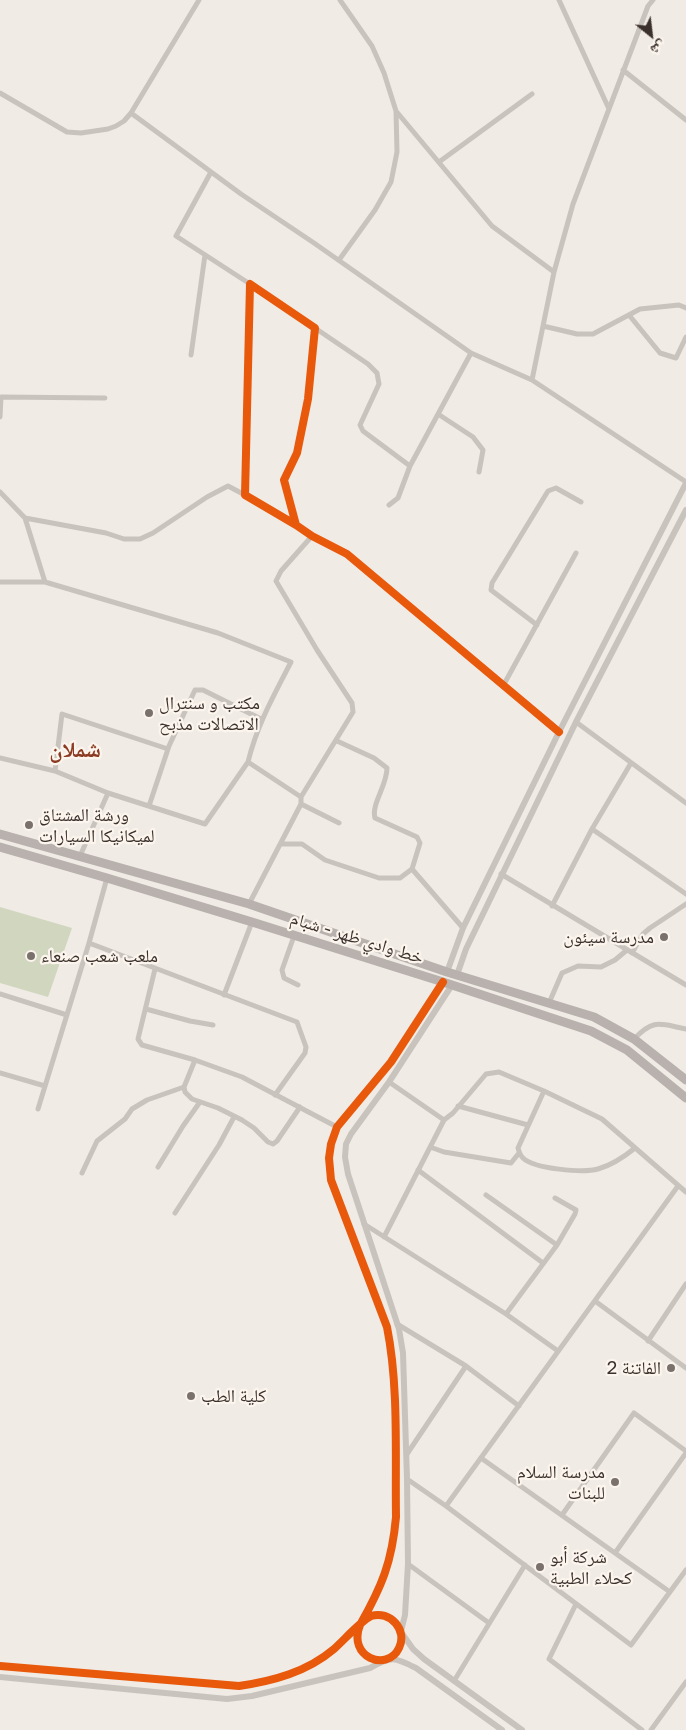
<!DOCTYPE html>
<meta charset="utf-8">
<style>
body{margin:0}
#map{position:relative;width:686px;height:1730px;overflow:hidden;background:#f0ebe5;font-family:"Golos Text","Noto Naskh Arabic",sans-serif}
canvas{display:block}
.north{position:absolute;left:626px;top:10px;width:50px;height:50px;-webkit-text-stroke:4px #fbf5ee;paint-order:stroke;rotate:151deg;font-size:14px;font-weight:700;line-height:20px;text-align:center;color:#3b302b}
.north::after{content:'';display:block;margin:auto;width:18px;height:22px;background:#3b302b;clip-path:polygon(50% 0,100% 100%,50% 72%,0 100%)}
</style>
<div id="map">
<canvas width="686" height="1730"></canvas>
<div class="north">ش</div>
</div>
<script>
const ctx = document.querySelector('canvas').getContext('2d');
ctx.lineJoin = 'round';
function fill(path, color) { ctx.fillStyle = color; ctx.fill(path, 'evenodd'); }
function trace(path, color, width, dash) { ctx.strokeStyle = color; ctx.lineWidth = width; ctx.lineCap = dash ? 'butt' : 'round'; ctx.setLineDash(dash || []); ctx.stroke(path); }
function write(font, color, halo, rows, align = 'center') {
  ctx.font = font + ' "Golos Text","Noto Naskh Arabic",sans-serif'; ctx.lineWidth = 4.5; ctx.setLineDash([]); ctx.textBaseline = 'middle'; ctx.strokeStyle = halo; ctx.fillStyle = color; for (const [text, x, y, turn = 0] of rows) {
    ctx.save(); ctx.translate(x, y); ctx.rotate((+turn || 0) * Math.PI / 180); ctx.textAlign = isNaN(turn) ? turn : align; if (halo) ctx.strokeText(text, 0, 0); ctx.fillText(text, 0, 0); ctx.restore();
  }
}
const green = new Path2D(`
 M 0,907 L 72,928 L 48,997 L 0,983 Z`);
const minor = new Path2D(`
 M 559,0 L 609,109
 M 623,70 L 686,120
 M 0,93 L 67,132 L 81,133 L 108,129 L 116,126 L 124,121 L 131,113 L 199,0
 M 396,111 L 492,226 L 554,272
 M 131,113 L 241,194 L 314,243 L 471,353 L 410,466 L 363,431 L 360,425 L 379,384 L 377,373 L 368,364 L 315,328
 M 439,162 L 532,94
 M 211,172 L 176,236 L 250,284
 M 339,260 L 375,210 L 391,182 L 397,152 L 396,111 L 384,73 L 372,46 L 340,0
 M 629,315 L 660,353 L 676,358 L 686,337
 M 543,326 L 577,334 L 593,334 L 640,309 L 679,305 L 686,308
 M 471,353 L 532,380 L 686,482
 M 191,355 L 205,255
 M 532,380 L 554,272 L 573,204 L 648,6 L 653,0
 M 438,414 L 473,437 L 483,450 L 479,472
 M 0,417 L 1,397 L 105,398
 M 0,492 L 25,518 L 45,582
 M 389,505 L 398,498 L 410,466
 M 25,518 L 106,533 L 124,539 L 140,539 L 153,533 L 207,497 L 228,486 L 245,495
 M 296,525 L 284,480 L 297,453 L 308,399 L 315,328 L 250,284 L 245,495 L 296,525 L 312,536 L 347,554 L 559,732
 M 0,582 L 45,582 L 218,633 L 291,662 C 274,695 257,725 248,762 L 301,797 L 301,804 L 249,904
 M 537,625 L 491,590 L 492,583 L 548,491 L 556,488 L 581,502
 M 503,686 L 576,553
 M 576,722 L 686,803
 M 0,758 L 55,771
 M 108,793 L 55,771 L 62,714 L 168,749
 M 301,797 L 353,712 L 352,703 L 317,650 L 276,581 L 281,571 L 312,536
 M 301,804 L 339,823
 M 149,806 L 169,746 L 195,690 L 203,690 L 261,719
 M 592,829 L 686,894
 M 281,844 L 302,844 L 325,860 L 379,878 L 400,878 L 412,869 L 420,843 L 417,837 L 375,818 C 371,804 387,786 387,768 L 374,758 L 337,741
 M 80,856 L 108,793 L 205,824 L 248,762
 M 412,869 L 463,928
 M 501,874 L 686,985
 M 552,906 L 592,829 L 631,763
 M 294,936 L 282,970 L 284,978 L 298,985
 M 89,943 L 297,1022 L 306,1047 L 305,1053 L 275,1095
 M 632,953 L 643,934 L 650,928 L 686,904
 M 155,969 L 138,1039 L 142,1045 L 195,1060 L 242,1077 L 337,1127
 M 0,994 L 67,1015
 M 224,995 L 252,922
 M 549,1003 L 562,973 L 578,966 L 601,967 L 615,960 L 627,950
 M 146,1009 L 190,1021 L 213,1025
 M 634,1039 C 654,1018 660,1024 686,1029
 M 195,1060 L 184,1087 L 185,1092 L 192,1099 L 218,1108 L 242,1120 L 254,1128 L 268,1142 L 273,1144 L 277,1141 L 300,1107
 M 0,1073 L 45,1086
 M 389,1082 L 444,1120
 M 544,1091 L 518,1148 C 519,1152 520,1155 523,1158 C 534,1169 583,1173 598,1169 C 612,1165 624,1157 635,1148
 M 458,1106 L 528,1125
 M 38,1109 L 89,943 L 107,878
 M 430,1147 L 444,1152 L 511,1163 L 519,1153
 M 158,1167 L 183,1126 L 200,1102
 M 418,1170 L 543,1263
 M 82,1173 L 97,1141 L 125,1119 L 132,1109 L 147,1100 L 184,1087
 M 486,1195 L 557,1245
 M 175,1213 L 219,1145 L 234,1117
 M 364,1224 L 506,1314 L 558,1351
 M 384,1237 L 444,1120 L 453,1113 L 486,1074 L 499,1072 L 544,1091 L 602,1119 L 686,1192
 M 595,1301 L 686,1368
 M 506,1314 L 557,1245 L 575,1214 L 576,1210 L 555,1198
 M 397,1324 L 466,1366
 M 648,1341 L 686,1284
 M 407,1454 L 466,1366 L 519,1406
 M 481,1458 L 670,1592
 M 407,1479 L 446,1506 L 631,1645 L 686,1570
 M 446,1506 L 678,1186
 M 562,1515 L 634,1413 L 686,1451
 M 615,1553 L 686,1453
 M 408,1564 L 489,1623
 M 576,1604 L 549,1659 L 642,1730
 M 454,1681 L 525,1565
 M 651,1730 L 686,1682`);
const tertiary = new Path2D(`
 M 447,972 L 463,928 L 559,732 L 686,483
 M 457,975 L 466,949 L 576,722 L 686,510
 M 401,1631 L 405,1615 L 408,1564 L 407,1479 L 403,1353 L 399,1329 L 348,1174 L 345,1157 L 346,1144 L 351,1134 L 389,1082 L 452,985
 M 401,1632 L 413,1649 L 424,1659 L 522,1730
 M 0,1666 L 239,1686 C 273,1681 307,1672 334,1649 C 343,1641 362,1620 371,1616 C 390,1610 408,1630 399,1648 C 387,1673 347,1657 360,1625 C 382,1586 392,1562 396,1517 C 395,1455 399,1387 387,1327 L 331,1180 L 329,1158 L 331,1144 L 337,1127 L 391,1062 L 443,982
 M 0,1677 L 227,1699 L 252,1696 L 370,1668 C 392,1656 394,1657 416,1668 L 502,1730`);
const primary = new Path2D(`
 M 0,834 L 249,904 L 447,972 L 594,1017 L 634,1039 L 686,1080
 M 0,847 L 107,878 L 252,922 L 443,982 L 591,1031 L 627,1050 L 686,1098`);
const cycleway = new Path2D(`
 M 296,525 L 284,480 L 297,453 L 308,399 L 315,328 L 250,284 L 245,495 L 296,525 L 312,536 L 347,554 L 559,732
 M 0,1666 L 239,1686 C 273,1681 307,1672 334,1649 C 343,1641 362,1620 371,1616 C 390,1610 408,1630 399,1648 C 387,1673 347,1657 360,1625 C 382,1586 392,1562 396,1517 C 395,1455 399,1387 387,1327 L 331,1180 L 329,1158 L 331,1144 L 337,1127 L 391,1062 L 443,982`);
const markers = [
 [149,713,5,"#7a716c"],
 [29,825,5,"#7a716c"],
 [664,937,5,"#7a716c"],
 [31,956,5,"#7a716c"],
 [671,1368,5,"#7a716c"],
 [191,1396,5,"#7a716c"],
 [615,1482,5,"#7a716c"],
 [540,1567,5,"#7a716c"]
];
const poiNames = [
 ["مكتب و سنترال",159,703],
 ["الاتصالات مذبح",159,724],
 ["ورشة المشتاق",39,815],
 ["لميكانيكا السيارات",39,836],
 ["مدرسة سيئون",654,937,"right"],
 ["ملعب شعب صنعاء",41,956],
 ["الفاتنة 2",661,1368,"right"],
 ["كلية الطب",201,1396],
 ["مدرسة السلام",605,1472,"right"],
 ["للبنات",605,1493,"right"],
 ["شركة أبو",550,1557],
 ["كحلاء الطبية",550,1578]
];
const streetNames = [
 ["خط وادي ظهر - شبام",357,938,17]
];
const districtNames = [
 ["شملان",75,750]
];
fill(green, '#d1d6bf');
trace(minor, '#c9c3be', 5);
trace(tertiary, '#c9c3be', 6);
trace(primary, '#b8b1ad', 9);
trace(cycleway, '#e8590c', 8);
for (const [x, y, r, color] of markers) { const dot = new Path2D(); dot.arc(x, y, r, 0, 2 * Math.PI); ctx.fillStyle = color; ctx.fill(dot); trace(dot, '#fbf5ee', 2); }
write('18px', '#3b302b', '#fbf5ee', poiNames, 'left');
write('18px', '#3b302b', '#fbf5ee', streetNames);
write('bold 22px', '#8c3b22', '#fbf5ee', districtNames);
</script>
